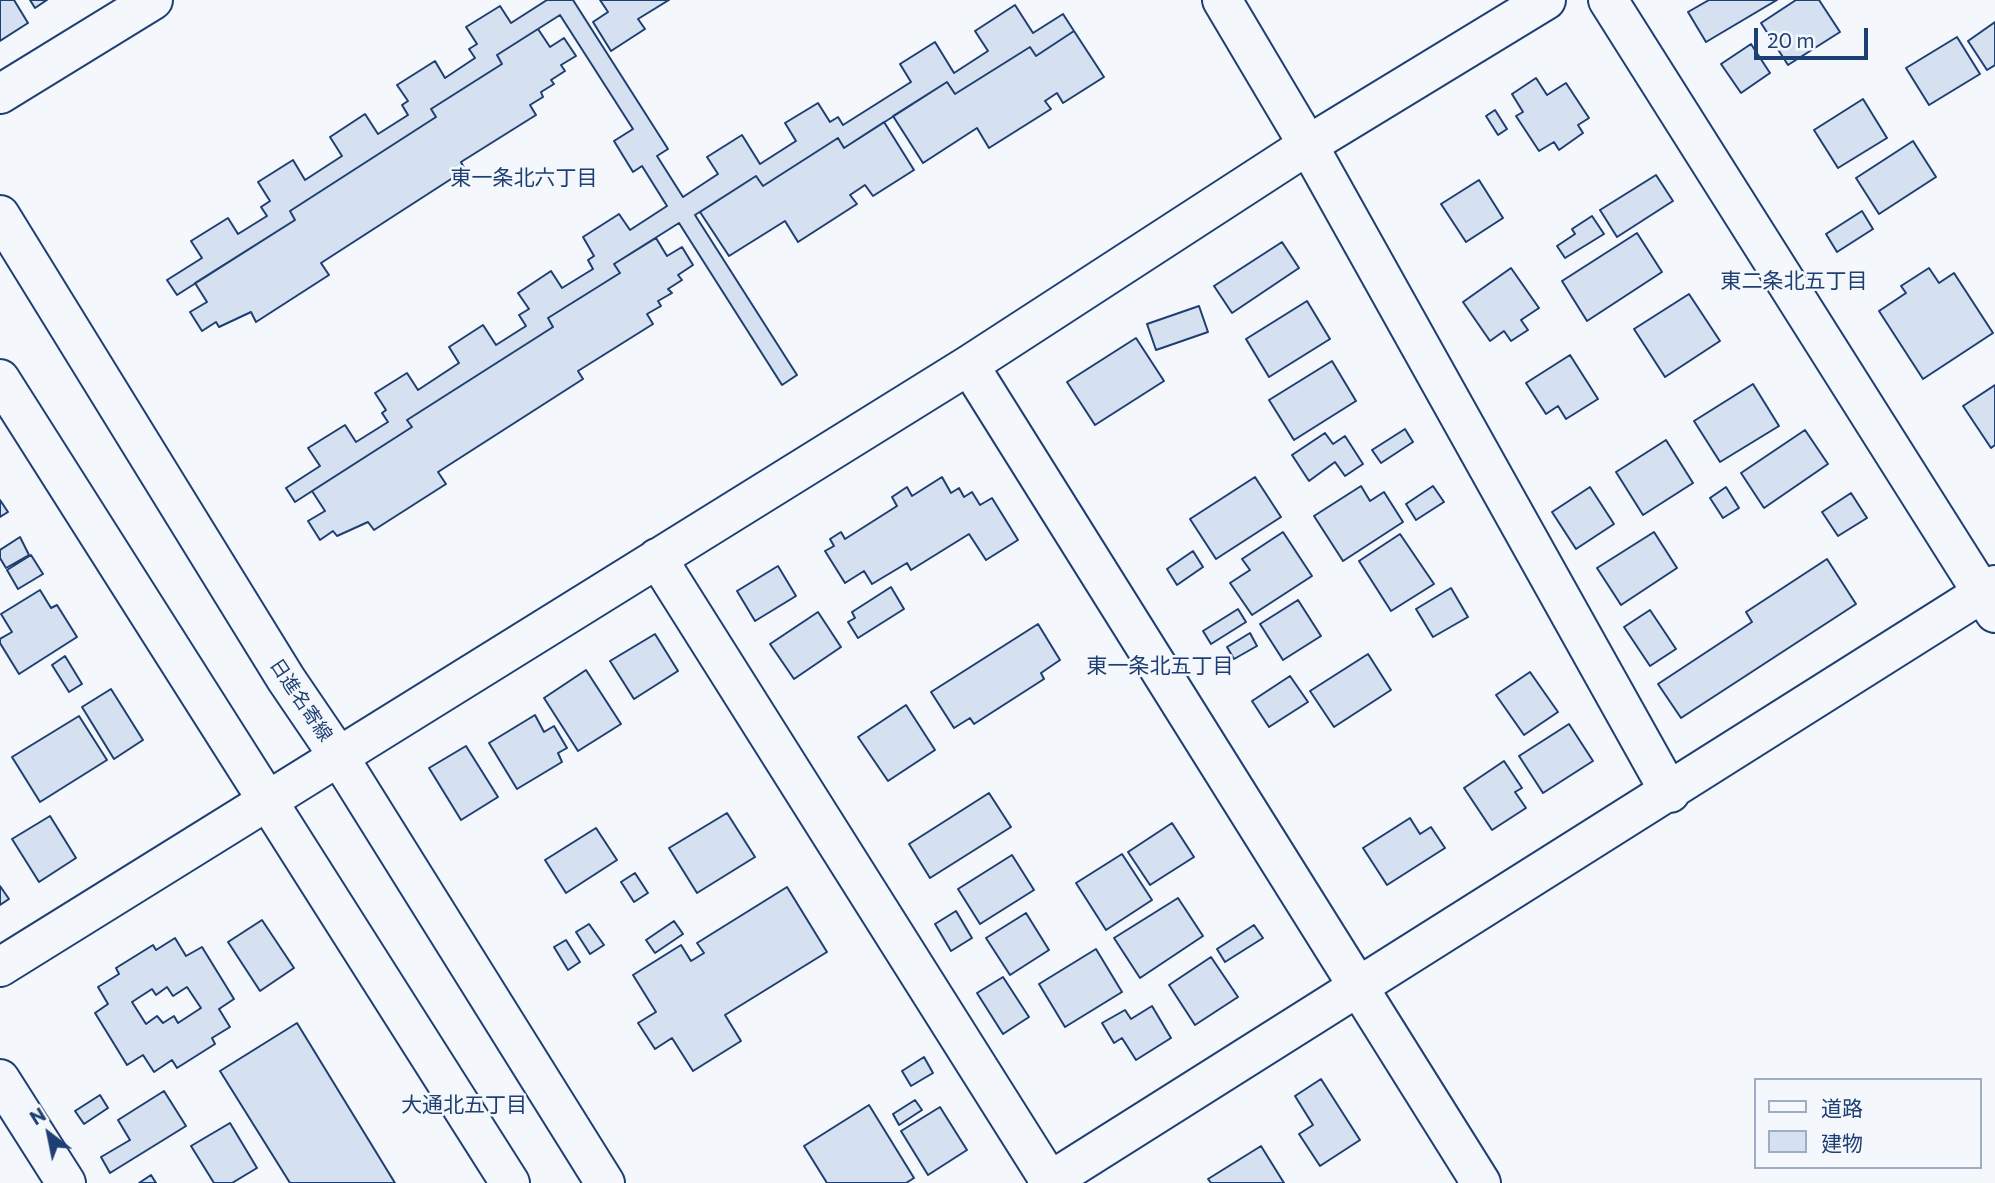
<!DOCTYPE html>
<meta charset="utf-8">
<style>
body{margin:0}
#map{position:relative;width:1995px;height:1183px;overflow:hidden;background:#f4f7fb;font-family:Commissioner,"Noto Sans JP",sans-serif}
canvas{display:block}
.legend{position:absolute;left:1754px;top:1078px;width:228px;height:91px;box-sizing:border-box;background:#f4f7fb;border:2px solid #9eadc5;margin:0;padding:9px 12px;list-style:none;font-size:21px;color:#1d3f73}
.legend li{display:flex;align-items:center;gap:14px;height:35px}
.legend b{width:35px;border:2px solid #9eadc5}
.north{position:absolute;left:14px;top:1099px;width:70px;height:70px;-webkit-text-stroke:5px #f4f7fb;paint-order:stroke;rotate:328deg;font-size:19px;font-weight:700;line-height:28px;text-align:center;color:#1d3f73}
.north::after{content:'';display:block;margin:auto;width:24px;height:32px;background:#1d3f73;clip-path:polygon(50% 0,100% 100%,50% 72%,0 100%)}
.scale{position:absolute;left:1754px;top:28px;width:114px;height:32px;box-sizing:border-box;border:4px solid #1d3f73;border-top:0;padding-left:9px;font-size:21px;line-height:24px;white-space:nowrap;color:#1d3f73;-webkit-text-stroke:5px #f4f7fb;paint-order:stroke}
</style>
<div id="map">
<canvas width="1995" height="1183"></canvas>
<ul class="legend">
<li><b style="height:9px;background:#f4f7fb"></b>道路</li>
<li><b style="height:19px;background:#d5e0f0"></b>建物</li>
</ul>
<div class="north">N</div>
<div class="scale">20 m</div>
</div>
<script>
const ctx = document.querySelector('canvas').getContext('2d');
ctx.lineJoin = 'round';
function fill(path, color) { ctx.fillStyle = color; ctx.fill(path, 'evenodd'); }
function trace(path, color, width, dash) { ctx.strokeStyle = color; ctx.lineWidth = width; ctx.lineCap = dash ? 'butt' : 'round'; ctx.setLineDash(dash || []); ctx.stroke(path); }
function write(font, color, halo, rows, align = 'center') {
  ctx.font = font + ' Commissioner,"Noto Sans JP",sans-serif'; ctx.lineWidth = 5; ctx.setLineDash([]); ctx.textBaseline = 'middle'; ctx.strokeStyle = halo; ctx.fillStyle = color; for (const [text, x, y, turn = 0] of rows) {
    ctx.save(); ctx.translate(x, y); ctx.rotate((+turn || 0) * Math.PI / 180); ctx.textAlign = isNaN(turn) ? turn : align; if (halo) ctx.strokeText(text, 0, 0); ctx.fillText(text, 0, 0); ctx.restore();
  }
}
const building = new Path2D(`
 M 0,0 L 14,0 L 28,23 L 0,41 Z
 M 30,0 L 47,0 L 35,8 Z
 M 547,0 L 573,0 L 668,149 L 657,156 L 683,197 L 718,174 L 707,157 L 742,135 L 760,164 L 796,141 L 785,123 L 818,103 L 830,122 L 838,117 L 843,125 L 911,82 L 900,64 L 935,42 L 954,73 L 988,51 L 975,31 L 1015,5 L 1033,33 L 1063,14 L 1074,31 L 1036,56 L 1030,47 L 955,94 L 947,82 L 844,148 L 838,138 L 763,186 L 756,176 L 695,215 L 797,375 L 782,385 L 679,223 L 614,264 L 620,273 L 548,318 L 553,327 L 407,420 L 412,427 L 295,502 L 286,488 L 320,466 L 308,448 L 345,425 L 356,442 L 388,422 L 382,413 L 386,410 L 375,393 L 407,373 L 418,390 L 459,363 L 449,347 L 483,325 L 496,345 L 526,326 L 519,315 L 529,309 L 518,293 L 551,271 L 562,288 L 593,269 L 588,260 L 594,256 L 583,237 L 619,214 L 630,230 L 667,206 L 642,166 L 633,172 L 614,141 L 633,129 L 560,15 L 497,55 L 502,64 L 431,109 L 436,117 L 290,211 L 295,220 L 177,295 L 167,280 L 202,258 L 191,241 L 228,218 L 238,234 L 267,216 L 261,207 L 270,201 L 258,182 L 293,160 L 305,180 L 342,156 L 330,137 L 365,114 L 378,134 L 408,115 L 402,105 L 408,101 L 397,85 L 435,61 L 445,78 L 475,58 L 469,49 L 477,44 L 466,27 L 500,6 L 511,23 Z
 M 600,0 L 669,0 L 638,19 L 645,29 L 611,51 L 593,22 L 608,12 Z
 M 1709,0 L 1777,0 L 1706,42 L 1688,12 Z
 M 1796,0 L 1819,0 L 1840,32 L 1788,65 L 1761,23 Z
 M 1995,22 L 1995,65 L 1987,70 L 1968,41 Z
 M 538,29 L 550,47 L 564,38 L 576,56 L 561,65 L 565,71 L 551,80 L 554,84 L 541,92 L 543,97 L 530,105 L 536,115 L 461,162 L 465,170 L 321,263 L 329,275 L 256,322 L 251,312 L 219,327 L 216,322 L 202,331 L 190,312 L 207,302 L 195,283 L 295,220 L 290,211 L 436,117 L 431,109 L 502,64 L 497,55 Z
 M 1074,31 L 1104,77 L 1063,103 L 1057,93 L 1045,101 L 1051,109 L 989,148 L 977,128 L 923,163 L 893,116 L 947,82 L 955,94 L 1030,47 L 1036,56 Z
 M 1957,37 L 1980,74 L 1929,105 L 1906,68 Z
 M 1751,44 L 1770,73 L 1741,93 L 1721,64 Z
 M 1536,78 L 1547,95 L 1566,83 L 1589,118 L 1578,125 L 1583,133 L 1559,150 L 1554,142 L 1539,151 L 1516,116 L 1523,112 L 1512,94 Z
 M 1863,99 L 1887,138 L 1838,168 L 1814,130 Z
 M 1495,110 L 1507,129 L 1498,135 L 1486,116 Z
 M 884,122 L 914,170 L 873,196 L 865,185 L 850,195 L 857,204 L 798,242 L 785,221 L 729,256 L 700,212 L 756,176 L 763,186 L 838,138 L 844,148 Z
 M 1913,141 L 1936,177 L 1879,214 L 1856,178 Z
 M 1656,175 L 1673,201 L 1617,237 L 1600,210 Z
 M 1479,180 L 1503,218 L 1466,242 L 1441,204 Z
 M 1862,211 L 1873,229 L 1837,252 L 1826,234 Z
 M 1592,216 L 1604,234 L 1565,258 L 1557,246 L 1575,234 L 1572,229 Z
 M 1637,233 L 1662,272 L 1587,321 L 1562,281 Z
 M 656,238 L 667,256 L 682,247 L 693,265 L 678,275 L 682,280 L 668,289 L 672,293 L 658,301 L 661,306 L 647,314 L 653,324 L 578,371 L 583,379 L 438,472 L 446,484 L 374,530 L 368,522 L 337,536 L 333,531 L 320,540 L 308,521 L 325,511 L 312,491 L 412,427 L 407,420 L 553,327 L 548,318 L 620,273 L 614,264 Z
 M 1282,242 L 1299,268 L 1232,313 L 1214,286 Z
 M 1511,268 L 1539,308 L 1521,320 L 1528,330 L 1511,341 L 1504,331 L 1490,341 L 1463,302 Z
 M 1929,268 L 1939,283 L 1954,273 L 1993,333 L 1923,379 L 1879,311 L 1906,293 L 1901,286 Z
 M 1689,294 L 1720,341 L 1665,377 L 1634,329 Z
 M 1307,301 L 1330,339 L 1269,377 L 1246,339 Z
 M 1199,306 L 1208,332 L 1156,350 L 1147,324 Z
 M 1136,338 L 1164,381 L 1095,425 L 1067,382 Z
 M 1570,355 L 1598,399 L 1566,419 L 1558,406 L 1546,414 L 1526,383 Z
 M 1332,361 L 1356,401 L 1294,440 L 1269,400 Z
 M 1753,384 L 1779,426 L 1720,462 L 1694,421 Z
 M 1995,385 L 1995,445 L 1991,448 L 1963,406 Z
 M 1405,429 L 1413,442 L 1381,463 L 1372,450 Z
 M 1805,430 L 1828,464 L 1764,508 L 1741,473 Z
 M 1325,433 L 1333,444 L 1345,436 L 1363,464 L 1345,476 L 1335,462 L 1309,481 L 1292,455 Z
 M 1666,440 L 1693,483 L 1643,515 L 1616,472 Z
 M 942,477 L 951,493 L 959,488 L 964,497 L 972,492 L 980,505 L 992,498 L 1018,540 L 986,560 L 969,534 L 911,570 L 907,563 L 872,584 L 864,571 L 845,583 L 825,551 L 834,546 L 830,539 L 841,532 L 845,539 L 897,506 L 892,497 L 907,487 L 912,496 Z
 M 1255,477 L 1281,517 L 1216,559 L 1190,519 Z
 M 1361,486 L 1370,501 L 1384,492 L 1403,522 L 1343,561 L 1314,516 Z
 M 1433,486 L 1444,502 L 1416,520 L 1406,504 Z
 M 1590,487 L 1614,524 L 1576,549 L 1552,512 Z
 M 1726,487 L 1739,508 L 1723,518 L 1710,498 Z
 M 1851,493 L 1867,518 L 1838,536 L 1822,512 Z
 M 0,500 L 8,512 L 0,517 Z
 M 1283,532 L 1312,576 L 1252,615 L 1230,583 L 1250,570 L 1242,559 Z
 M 1654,532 L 1677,568 L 1621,605 L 1597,568 Z
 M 1400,534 L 1434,584 L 1391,611 L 1359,561 Z
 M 20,537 L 29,555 L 6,568 L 0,558 L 0,550 Z
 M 1193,551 L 1203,567 L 1177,585 L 1167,569 Z
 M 31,555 L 43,574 L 18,589 L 7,570 Z
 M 1827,559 L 1856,604 L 1681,718 L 1658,684 L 1752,622 L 1746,612 Z
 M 778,566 L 796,596 L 755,621 L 737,591 Z
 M 891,587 L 904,609 L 858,638 L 848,622 L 855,618 L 852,612 Z
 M 1451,588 L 1468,617 L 1433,637 L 1416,609 Z
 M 40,590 L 51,608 L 57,605 L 77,637 L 19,674 L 0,643 L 0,639 L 12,632 L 1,614 Z
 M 1298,600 L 1321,636 L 1283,660 L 1260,624 Z
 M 1238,609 L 1246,622 L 1211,644 L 1203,631 Z
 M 1650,610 L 1676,649 L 1650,666 L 1624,627 Z
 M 818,612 L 841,647 L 794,679 L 770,644 Z
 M 1038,624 L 1060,660 L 1041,673 L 1044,679 L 974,724 L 970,718 L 954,728 L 931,692 Z
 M 1250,633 L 1257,646 L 1234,659 L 1227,647 Z
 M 655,634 L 678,671 L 634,699 L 610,661 Z
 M 1368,654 L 1391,690 L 1334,727 L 1310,691 Z
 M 65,656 L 82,684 L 69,692 L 52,665 Z
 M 586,670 L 621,724 L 578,751 L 544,698 Z
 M 1530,672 L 1558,712 L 1524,735 L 1496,695 Z
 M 1290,676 L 1308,702 L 1269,727 L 1252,701 Z
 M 111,689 L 143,740 L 114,759 L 82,707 Z
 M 906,705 L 935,750 L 888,781 L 858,737 Z
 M 535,715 L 544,732 L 554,726 L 567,748 L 558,753 L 562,762 L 517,789 L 489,743 Z
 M 79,716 L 107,760 L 40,802 L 12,757 Z
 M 1569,724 L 1593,761 L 1543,793 L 1519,756 Z
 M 466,746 L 498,797 L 461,820 L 429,768 Z
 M 1504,761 L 1522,788 L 1515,792 L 1526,808 L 1492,830 L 1464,788 Z
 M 989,793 L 1011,827 L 930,878 L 909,844 Z
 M 727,813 L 755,857 L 697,893 L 669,848 Z
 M 50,816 L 76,858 L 39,882 L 12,839 Z
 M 1410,818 L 1420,834 L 1431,827 L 1445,848 L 1387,885 L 1363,848 Z
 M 1172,823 L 1194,857 L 1150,885 L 1128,852 Z
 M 596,828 L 617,860 L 566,893 L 545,860 Z
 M 1122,854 L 1152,900 L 1106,930 L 1076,883 Z
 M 1012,855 L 1034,890 L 980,924 L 958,889 Z
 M 635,873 L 648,893 L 634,902 L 621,882 Z
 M 0,886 L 9,899 L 0,905 Z
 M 787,887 L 827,952 L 725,1015 L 741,1041 L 693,1071 L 672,1038 L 655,1049 L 638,1023 L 656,1012 L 633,975 L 681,945 L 691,961 L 704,953 L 697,943 Z
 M 1178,898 L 1203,936 L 1140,978 L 1114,938 Z
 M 956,911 L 972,938 L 951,951 L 935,924 Z
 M 1026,913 L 1049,950 L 1010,975 L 986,938 Z
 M 262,920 L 294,968 L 260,991 L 228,942 Z
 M 674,921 L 683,934 L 655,953 L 646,940 Z
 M 589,924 L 604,945 L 590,954 L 576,932 Z
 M 1254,925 L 1263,938 L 1225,962 L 1217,949 Z
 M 175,938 L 186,956 L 202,947 L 234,999 L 219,1009 L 230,1027 L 212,1038 L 215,1044 L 177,1068 L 172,1060 L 154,1072 L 143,1055 L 127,1065 L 95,1013 L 108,1004 L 98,987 L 119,974 L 116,968 L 153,945 L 156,950 ZM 167,987 L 173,996 L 187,987 L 201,1008 L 178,1023 L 174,1016 L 163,1023 L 157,1016 L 146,1024 L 132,1002 L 152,989 L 156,995 Z
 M 566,940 L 580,962 L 568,970 L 554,947 Z
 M 1096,949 L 1122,992 L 1065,1027 L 1039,984 Z
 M 1211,957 L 1238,997 L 1195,1025 L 1169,985 Z
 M 1003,977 L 1029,1017 L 1003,1034 L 977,993 Z
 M 1152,1006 L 1171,1038 L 1136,1060 L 1122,1038 L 1114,1043 L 1102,1023 L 1125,1010 L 1131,1019 Z
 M 297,1023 L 395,1183 L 290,1183 L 220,1071 Z
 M 924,1057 L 933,1073 L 911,1086 L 902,1071 Z
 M 1321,1079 L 1360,1140 L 1320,1166 L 1299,1134 L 1313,1125 L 1295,1096 Z
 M 164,1091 L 186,1126 L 110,1173 L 101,1157 L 130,1140 L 118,1120 Z
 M 100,1095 L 108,1108 L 84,1124 L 75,1111 Z
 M 915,1100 L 922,1110 L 899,1125 L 893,1114 Z
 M 869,1105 L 914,1178 L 906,1183 L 827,1183 L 804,1146 Z
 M 940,1107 L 967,1150 L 928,1175 L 901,1131 Z
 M 230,1123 L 257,1168 L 232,1183 L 214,1183 L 191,1146 Z
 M 1261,1146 L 1284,1183 L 1211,1183 L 1208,1179 Z
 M 151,1175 L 156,1183 L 139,1183 Z`);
const minor = new Path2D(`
 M 1222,0 L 1308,145 L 1670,793
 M 1608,0 L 1995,613
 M 0,94 L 153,0
 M 969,365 L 1481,1183
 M 657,558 L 1051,1183
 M 0,967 L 969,365 L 1308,145 L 1546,0
 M 0,1079 L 66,1183
 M 1047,1183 L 1995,585`);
const major = new Path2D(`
 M 0,215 L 286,679 L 339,757 L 605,1183
 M 0,379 L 510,1183`);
const streetNames = [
 ["日進名寄線",301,700,56]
];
const neighbourhoodNames = [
 ["東一条北六丁目",524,178],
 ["東二条北五丁目",1794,281],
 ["東一条北五丁目",1160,666],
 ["大通北五丁目",464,1105]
];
fill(building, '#d5e0f0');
trace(building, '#1d3f73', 2);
trace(minor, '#1d3f73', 42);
trace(major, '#1d3f73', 42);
trace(minor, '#f4f7fb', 38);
trace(major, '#f4f7fb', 38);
write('19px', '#1d3f73', '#f4f7fb', streetNames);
write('21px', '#1d3f73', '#f4f7fb', neighbourhoodNames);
</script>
